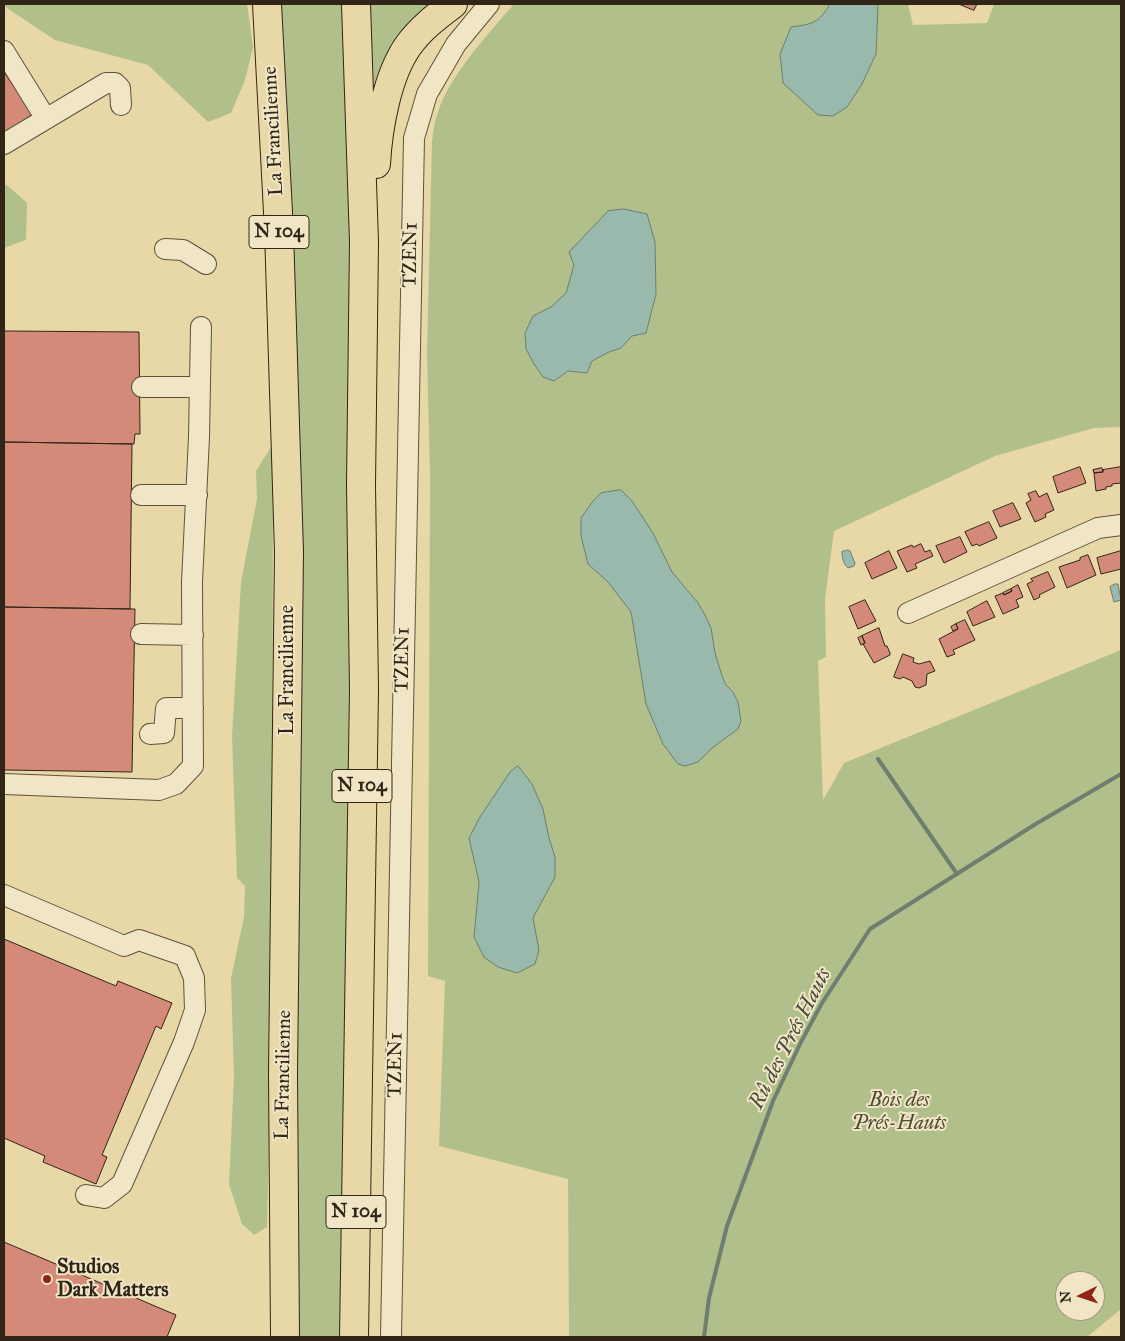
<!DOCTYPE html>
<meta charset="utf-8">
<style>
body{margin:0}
#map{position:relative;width:1125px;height:1341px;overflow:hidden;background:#e8d8a7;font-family:"IM FELL Great Primer",serif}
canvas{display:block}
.frame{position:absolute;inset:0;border:5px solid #302517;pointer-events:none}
.north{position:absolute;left:1055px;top:1271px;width:50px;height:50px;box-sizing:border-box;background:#f0e6c6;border:1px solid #a39980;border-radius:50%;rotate:266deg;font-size:14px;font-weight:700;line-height:20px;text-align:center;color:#302517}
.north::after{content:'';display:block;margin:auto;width:18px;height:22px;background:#8f2418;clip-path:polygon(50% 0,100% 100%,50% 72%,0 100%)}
</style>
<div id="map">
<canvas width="1125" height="1341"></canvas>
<div class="frame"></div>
<div class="north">N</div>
</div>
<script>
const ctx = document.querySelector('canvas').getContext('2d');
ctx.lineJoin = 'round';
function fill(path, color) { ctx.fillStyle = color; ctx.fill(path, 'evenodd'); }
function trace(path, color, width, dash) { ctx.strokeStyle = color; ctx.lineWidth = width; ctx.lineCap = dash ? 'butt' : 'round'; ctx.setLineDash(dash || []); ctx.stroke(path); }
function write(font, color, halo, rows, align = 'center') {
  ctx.font = font + ' "IM FELL Great Primer",serif'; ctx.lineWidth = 4; ctx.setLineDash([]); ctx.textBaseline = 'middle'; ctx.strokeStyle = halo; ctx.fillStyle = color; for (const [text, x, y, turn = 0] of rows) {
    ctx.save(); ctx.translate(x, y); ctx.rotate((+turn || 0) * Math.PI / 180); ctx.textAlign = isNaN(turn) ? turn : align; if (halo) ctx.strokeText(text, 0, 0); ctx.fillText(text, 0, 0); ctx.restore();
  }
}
const green = new Path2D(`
 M 4,4 L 247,4 L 253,47 L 245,80 L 231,113 L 208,122 L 148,65 L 55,40 L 4,6 Z
 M 279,4 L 347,4 L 355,544 L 344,1337 L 297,1337 L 293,1100 L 298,468 L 294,269 Z
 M 366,4 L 440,4 L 371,113 Z
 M 514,4 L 908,4 L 913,25 L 987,23 L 994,4 L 1121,4 L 1121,427 L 1094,428 L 995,456 L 834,531 L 825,599 L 826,657 L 818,661 L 823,800 L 844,763 L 1121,650 L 1121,1309 L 1087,1337 L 569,1337 L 568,1179 L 439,1146 L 445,981 L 428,976 L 430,476 L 427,352 L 432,142 C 433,132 434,122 438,112 C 449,76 489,33 514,4 ZM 1065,1281 L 1095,1281 L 1095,1311 L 1065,1311 Z
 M 7,185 L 27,203 L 26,240 L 4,248 L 4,186 Z
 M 273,444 L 272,984 L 267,1227 L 254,1235 L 242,1224 L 229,1184 L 234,1076 L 231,978 L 244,917 L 245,886 L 237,878 L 232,737 L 241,582 L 257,499 L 256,471 Z`);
const water = new Path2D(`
 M 830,4 L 878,4 L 876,54 L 862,84 L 847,107 L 833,116 L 818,115 L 783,83 L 780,54 L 791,27 C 813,24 819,23 830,4 Z
 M 624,209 L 647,214 L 655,242 L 656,294 L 646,333 L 632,336 L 621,348 L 609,352 L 592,361 L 587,373 L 568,371 L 554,381 L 543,377 L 534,364 L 526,349 L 525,333 L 533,316 L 551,307 L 566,293 L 574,265 L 569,252 L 608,211 Z
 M 621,490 L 632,501 L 653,533 L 672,572 L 698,603 L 705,615 L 711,628 L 715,653 L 722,676 L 726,685 L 733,692 L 738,702 L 741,721 L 738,729 L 712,748 L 698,762 L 685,766 L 678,764 L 663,744 L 646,704 L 631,612 L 608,582 L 588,564 L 581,536 L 581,518 L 593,501 L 601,493 Z
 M 848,550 L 850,551 L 855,563 L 854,566 L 848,568 C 844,565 842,558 842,552 Z
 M 1115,584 L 1118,584 L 1121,600 L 1114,602 L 1110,587 Z
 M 518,766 L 532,784 L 543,809 L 549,838 L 555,857 L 555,877 L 533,918 L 539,950 L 535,964 L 517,973 L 498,967 L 484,957 L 474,937 L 479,882 L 469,838 L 480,817 L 510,772 Z`);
const stream = new Path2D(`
 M 878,759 L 957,874
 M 704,1337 L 709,1298 L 727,1226 L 773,1101 L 801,1042 L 822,1003 L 870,929 L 1034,825 L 1121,774`);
const building = new Path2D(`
 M 959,4 L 977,4 L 974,10 Z
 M 4,72 L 33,114 L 4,134 Z
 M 4,331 L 139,332 L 140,434 L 135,434 L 134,444 L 4,442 Z
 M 4,442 L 132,444 L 130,609 L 4,607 Z
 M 1080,467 L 1086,483 L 1058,493 L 1053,477 Z
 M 1121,467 L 1121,483 L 1112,484 L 1112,486 L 1106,487 L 1106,489 L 1096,491 L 1094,473 L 1103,472 L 1103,470 Z
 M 1102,468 L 1103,472 L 1094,473 L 1093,470 Z
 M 1036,491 L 1039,497 L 1047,493 L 1054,510 L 1045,514 L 1046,517 L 1035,522 L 1026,503 L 1031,500 L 1028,494 Z
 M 1013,503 L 1021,519 L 1000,527 L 993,511 Z
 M 989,522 L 997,538 L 979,546 L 977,544 L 972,546 L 965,532 Z
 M 960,537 L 967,552 L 944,563 L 936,546 Z
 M 921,544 L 925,552 L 930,550 L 933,556 L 915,564 L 917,568 L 907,572 L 897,551 L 912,545 L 913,547 Z
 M 889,551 L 897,568 L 872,579 L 865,563 Z
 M 1121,551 L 1121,569 L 1101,574 L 1097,558 Z
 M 1088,555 L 1096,575 L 1067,588 L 1059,567 L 1080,560 L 1080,558 Z
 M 1048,572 L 1055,587 L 1039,595 L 1040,597 L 1034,600 L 1027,584 L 1033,581 L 1031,579 Z
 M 1018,585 L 1023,597 L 1016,600 L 1019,607 L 1003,614 L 995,596 L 1003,593 L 1004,595 L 1012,591 L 1011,589 Z
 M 1011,589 L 1012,591 L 1004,595 L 1003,593 Z
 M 865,600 L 876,621 L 858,629 L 849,607 Z
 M 987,601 L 995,617 L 973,626 L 967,612 Z
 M 4,607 L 135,609 L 132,772 L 4,770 Z
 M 965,620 L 975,640 L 953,650 L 955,654 L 947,657 L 939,639 L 958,629 L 956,624 Z
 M 956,624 L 958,629 L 953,631 L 951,627 Z
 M 879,628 L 885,646 L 887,646 L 890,653 L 890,655 L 874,663 L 863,644 L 865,643 L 862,636 Z
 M 862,636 L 865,643 L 861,645 L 858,638 Z
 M 903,654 L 914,658 L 913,662 L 919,664 L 930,661 L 935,671 L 927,674 L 926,685 L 919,688 L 915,687 L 912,681 L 903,677 L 900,679 L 894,677 Z
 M 4,939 L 116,986 L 118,981 L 172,1003 L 161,1029 L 156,1026 L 102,1155 L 107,1157 L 96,1184 L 43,1162 L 45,1156 L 4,1138 Z
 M 4,1242 L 176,1315 L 167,1337 L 4,1337 Z`);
const minor = new Path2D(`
 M 4,51 L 46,119
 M 4,144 L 106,83 L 115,83 L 120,88 L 121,105
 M 165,249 L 183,250 L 206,264
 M 142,387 L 200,387
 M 141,495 L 197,495
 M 908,613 L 1098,528 L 1121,525
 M 141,634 L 193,635
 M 150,734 L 164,733 L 166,708 L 193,708
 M 4,784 L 159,790 L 176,784 L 193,766 L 192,582 L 199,437 L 201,327
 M 4,895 L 124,946 L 139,940 L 185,956 L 194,978 L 195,1010 L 184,1042 L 122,1184 L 104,1198 L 86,1195
 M 391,1337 L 414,138 L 427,94 L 456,44 L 489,4`);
const highway = new Path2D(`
 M 267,4 L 279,231 L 289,552 L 283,1073 L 285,1337
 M 376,164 C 378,128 387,76 408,46 C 420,29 437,16 453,4
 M 354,1337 L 364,690 L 361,485 L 364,242 L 356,4`);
const markers = [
 [47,1279,5,"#8f2418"]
];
const shields = [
 [279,232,60],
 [362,786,60],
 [356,1212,60]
];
const shieldNames = [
 ["N 104",279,232],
 ["N 104",362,786],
 ["N 104",356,1212]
];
const streetNames = [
 ["La Francilienne",274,131,-93],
 ["TZEN1",411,255,-89],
 ["TZEN1",403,660,-89],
 ["La Francilienne",288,670,-90],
 ["TZEN1",396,1065,-89],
 ["La Francilienne",284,1075,-89]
];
const parkNames = [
 ["Bois des",899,1101],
 ["Prés-Hauts",899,1124]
];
const poiNames = [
 ["Studios",57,1268],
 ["Dark Matters",57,1291]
];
const waterNames = [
 ["Rû des Prés Hauts",791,1039,-63]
];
fill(green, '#b1c08b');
fill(water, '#98b9ac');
trace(water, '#6e7e70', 1);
trace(stream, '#6e7e70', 4);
fill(building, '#d48a78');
trace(building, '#302517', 1);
trace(minor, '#5e523b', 22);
trace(highway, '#302517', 30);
trace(minor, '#f0e6c6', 20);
trace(highway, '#e8d8a7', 28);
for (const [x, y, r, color] of markers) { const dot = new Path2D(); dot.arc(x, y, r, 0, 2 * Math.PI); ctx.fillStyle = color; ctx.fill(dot); trace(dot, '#f0e6c6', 2); }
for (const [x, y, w] of shields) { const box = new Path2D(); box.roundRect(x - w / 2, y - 16.5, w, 33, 4); ctx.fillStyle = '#f0e6c6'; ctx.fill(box); trace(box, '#302517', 1); }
write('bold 19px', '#302517', null, shieldNames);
write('20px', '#302517', '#f0e6c6', streetNames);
write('italic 20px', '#504c34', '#f0e6c6', parkNames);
write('bold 20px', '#302517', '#f0e6c6', poiNames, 'left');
write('italic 21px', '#4a4a3c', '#f0e6c6', waterNames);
</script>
